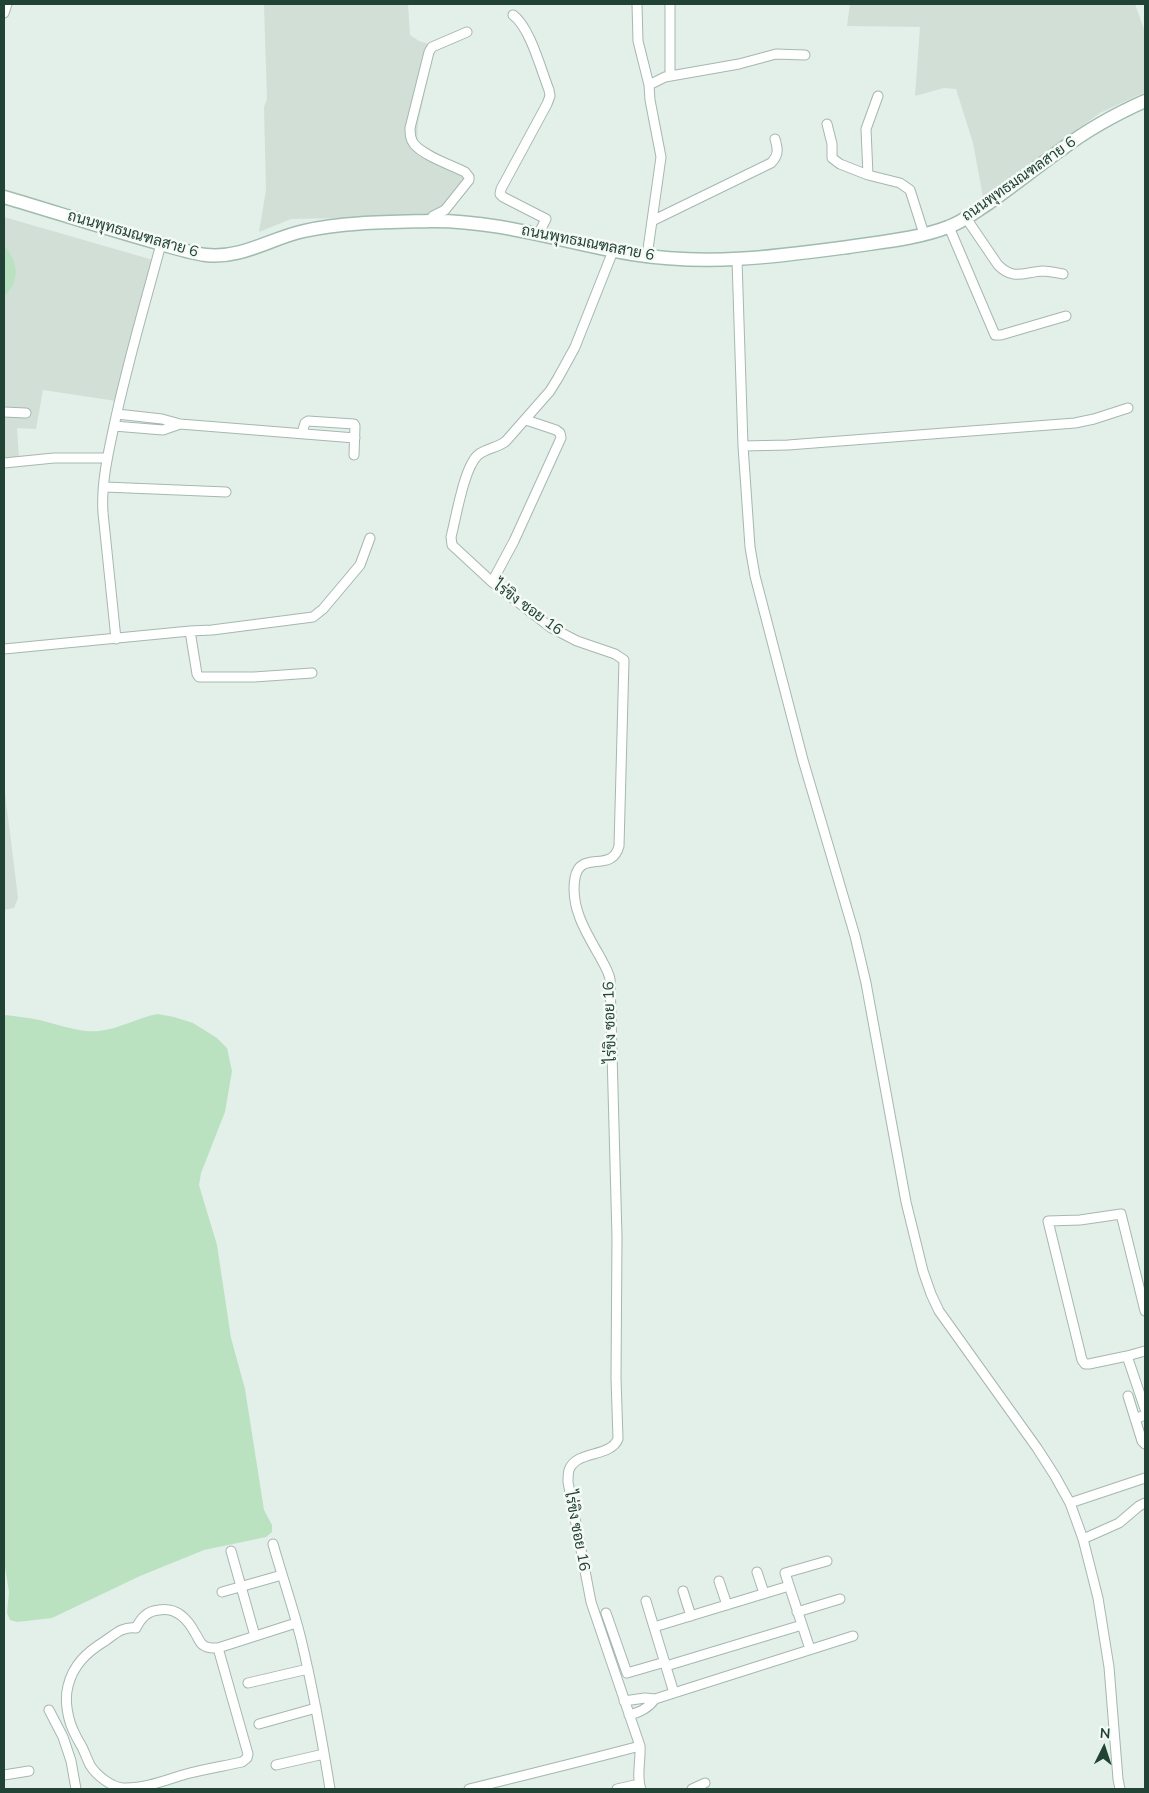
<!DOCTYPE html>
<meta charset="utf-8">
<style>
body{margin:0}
#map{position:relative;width:1149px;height:1793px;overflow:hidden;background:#e3efe9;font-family:Mulish,sans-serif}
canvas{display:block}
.frame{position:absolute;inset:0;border:5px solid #214336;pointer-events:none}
.north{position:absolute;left:1079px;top:1723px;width:50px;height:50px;-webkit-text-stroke:4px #f5faf7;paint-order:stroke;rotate:4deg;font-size:14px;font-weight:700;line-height:20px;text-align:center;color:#214336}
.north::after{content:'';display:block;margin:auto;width:18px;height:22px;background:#214336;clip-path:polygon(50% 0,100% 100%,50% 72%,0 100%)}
</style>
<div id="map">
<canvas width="1149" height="1793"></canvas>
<div class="frame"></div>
<div class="north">N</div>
</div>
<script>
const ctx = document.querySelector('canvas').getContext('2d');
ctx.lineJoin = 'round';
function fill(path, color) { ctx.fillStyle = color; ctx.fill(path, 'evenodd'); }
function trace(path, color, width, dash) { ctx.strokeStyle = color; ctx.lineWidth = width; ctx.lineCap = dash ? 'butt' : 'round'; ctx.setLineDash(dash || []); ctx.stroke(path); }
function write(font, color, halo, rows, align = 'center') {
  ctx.font = font + ' Mulish,Sarabun,sans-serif'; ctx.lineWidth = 5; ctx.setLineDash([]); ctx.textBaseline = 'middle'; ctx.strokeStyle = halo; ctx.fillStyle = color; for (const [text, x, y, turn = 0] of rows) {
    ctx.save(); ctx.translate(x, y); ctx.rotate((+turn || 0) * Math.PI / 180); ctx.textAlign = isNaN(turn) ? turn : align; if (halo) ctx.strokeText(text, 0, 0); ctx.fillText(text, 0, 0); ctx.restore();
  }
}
const built = new Path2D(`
 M 264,4 L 408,4 L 410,35 L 419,41 L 435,46 L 418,123 L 417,145 L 475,175 L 445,216 L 291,219 L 259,232 L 266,190 L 264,107 L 267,99 Z
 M 850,4 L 1135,4 L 1145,32 L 1145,92 L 1100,113 L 983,197 L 973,143 L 956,89 L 944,88 L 915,96 L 920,27 L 847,26 Z
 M 4,217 L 153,260 L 116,401 L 43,390 L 36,429 L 17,428 L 19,458 L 4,459 Z
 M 4,785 L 18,898 L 14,908 L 4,910 Z`);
const green = new Path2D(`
 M 4,245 C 18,262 21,280 4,297 Z
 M 158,1014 L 174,1017 L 193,1023 L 217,1038 L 227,1048 L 232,1071 L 225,1112 L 201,1173 L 199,1185 L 217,1245 L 231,1338 L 245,1389 L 264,1510 L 272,1525 L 272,1532 L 266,1537 L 204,1550 L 140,1576 L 52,1618 L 17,1622 L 10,1620 L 7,1613 L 9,1592 L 4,1561 L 4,1015 C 14,1016 24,1017 34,1019 C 56,1023 77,1033 99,1031 C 120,1029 138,1017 158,1014 Z`);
const minor = new Path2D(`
 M 637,4 L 638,41 L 649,85
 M 4,13 L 7,4
 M 513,15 C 530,27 541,70 549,90 L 550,96 L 547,104 L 501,189 L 500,194 L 503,197 L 546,219 L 538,235
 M 670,76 L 670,4
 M 878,96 L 866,129 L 868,175 L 900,183 L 910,190 L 924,234
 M 827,124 L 832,144 L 832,158 L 840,164 L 868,175
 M 966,218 L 998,265 C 1014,281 1024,272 1043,271 C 1050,271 1056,273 1063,274
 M 430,221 L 433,216 L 445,210 L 469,180 L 469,177 L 465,172 C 451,165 424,156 414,144 C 410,139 410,134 410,128 L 429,52 L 432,47 L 467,32
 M 652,221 L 771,163 C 779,155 778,149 775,139
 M 949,227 L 995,335 L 1001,335 L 1066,316
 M 613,251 L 575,347 L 558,378 L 550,391 L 506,441 C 498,448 486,448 478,455 C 464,467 456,518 451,537 L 452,545 L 492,582 L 550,627 L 577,641 L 615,654 L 624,660 L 619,846 C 612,874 580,849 575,878 C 570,906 585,931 599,955 C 603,963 608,970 610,979 L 617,1237 L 616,1378 L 618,1439 C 610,1458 576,1450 569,1470 C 568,1474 568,1479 568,1482 L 591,1602 L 640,1746 C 641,1760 636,1777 641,1789
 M 647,256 L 661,157 L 650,100 L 649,85 L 665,77 L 739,64 L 776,54 L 805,55
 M 737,260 L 743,446 L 750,547 L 755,576 L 803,760 L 855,936 L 866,983 L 906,1202 L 923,1271 L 931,1294 L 939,1311 L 1037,1448 L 1055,1476 L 1070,1503 L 1083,1539 L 1098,1598 L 1109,1667 L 1118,1779 L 1120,1789
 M 4,412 L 26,413
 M 117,414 L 162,419 L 180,424 L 355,438
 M 114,426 L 163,430 L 180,424
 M 302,433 L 305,423 L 308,421 L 354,424 L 355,426 L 354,455
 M 743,446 L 788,445 L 1075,423 L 1094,419 L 1128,408
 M 4,463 L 54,458 L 107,458
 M 105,487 L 226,492
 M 492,582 L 514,541 L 561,438 L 560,433 L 556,430 L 526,420
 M 190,631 L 212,630 L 313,617 L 323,609 L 360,565 L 370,538
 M 116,639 L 103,513 C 101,484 108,454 114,426 C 127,364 145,304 161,244
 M 4,649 L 190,631 L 197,674 L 199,677 L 254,677 L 312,673
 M 1145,1311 L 1121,1214 L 1080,1220 L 1048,1221 L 1082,1360 L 1085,1364 L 1089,1364 L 1127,1356 L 1145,1409
 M 1127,1356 L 1145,1351
 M 1128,1396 L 1142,1441 L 1145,1444
 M 1135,1419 L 1145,1415
 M 1070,1503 L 1145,1478
 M 1083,1539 L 1119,1523 L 1139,1506 L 1145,1503
 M 273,1544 C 282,1576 293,1607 301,1639 C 313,1689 322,1739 330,1789
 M 231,1551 L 255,1636
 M 757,1572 L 764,1593
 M 719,1581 L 727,1605
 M 683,1591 L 691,1616
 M 222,1592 L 282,1575
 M 646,1601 L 674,1693
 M 797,1612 L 840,1599
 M 606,1613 L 627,1673 L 665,1662
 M 654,1627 L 789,1586
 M 218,1648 L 248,1754 L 247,1758 L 242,1762 C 224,1766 205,1769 186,1774 C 166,1780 144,1789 123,1788 C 111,1787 96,1775 90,1765 C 87,1759 85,1753 82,1747 C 80,1743 77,1739 75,1734 C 68,1721 64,1701 68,1686 C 73,1665 87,1652 105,1641 C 115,1634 123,1626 136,1628 C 141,1618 147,1611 159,1610 C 176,1607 187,1618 195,1633 C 198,1637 199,1642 203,1645 C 208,1649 213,1648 218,1648 L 296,1623
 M 810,1649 L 785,1573 L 827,1561
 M 666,1666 L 802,1625
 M 248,1683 L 308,1669
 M 655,1699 L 853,1636
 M 624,1701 L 645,1698 L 655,1699 C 648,1708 641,1712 629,1715
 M 49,1710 L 63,1737 L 71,1761 L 76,1789
 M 259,1724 L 316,1708
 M 276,1765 L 324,1754
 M 4,1775 L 29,1771
 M 469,1789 C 526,1775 583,1761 640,1746
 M 617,1789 L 639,1784
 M 692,1789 L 705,1783`);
const secondary = new Path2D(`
 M 4,197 C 48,210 92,224 137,237 C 160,243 183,252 206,255 C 242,259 271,238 304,231 C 343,222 391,222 430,221 C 499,220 565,243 632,254 C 708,266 773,257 848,247 C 880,242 917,239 948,227 C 963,222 976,211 989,203 C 1014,185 1037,167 1062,149 C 1087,130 1116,114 1145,101`);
const streetNames = [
 ["ถนนพุทธมณฑลสาย 6",1019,179,-35],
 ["ถนนพุทธมณฑลสาย 6",133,234,16],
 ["ถนนพุทธมณฑลสาย 6",588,243,11],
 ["ไร่ขิง ซอย 16",528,608,36],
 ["ไร่ขิง ซอย 16",610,1022,-92],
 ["ไร่ขิง ซอย 16",577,1531,79]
];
fill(built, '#d1dfd7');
fill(green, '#bae2c1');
trace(minor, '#a5b8b0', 11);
trace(secondary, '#a0bcaf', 15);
trace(minor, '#fff', 9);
trace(secondary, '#fff', 12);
write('15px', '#214336', '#f5faf7', streetNames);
</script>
